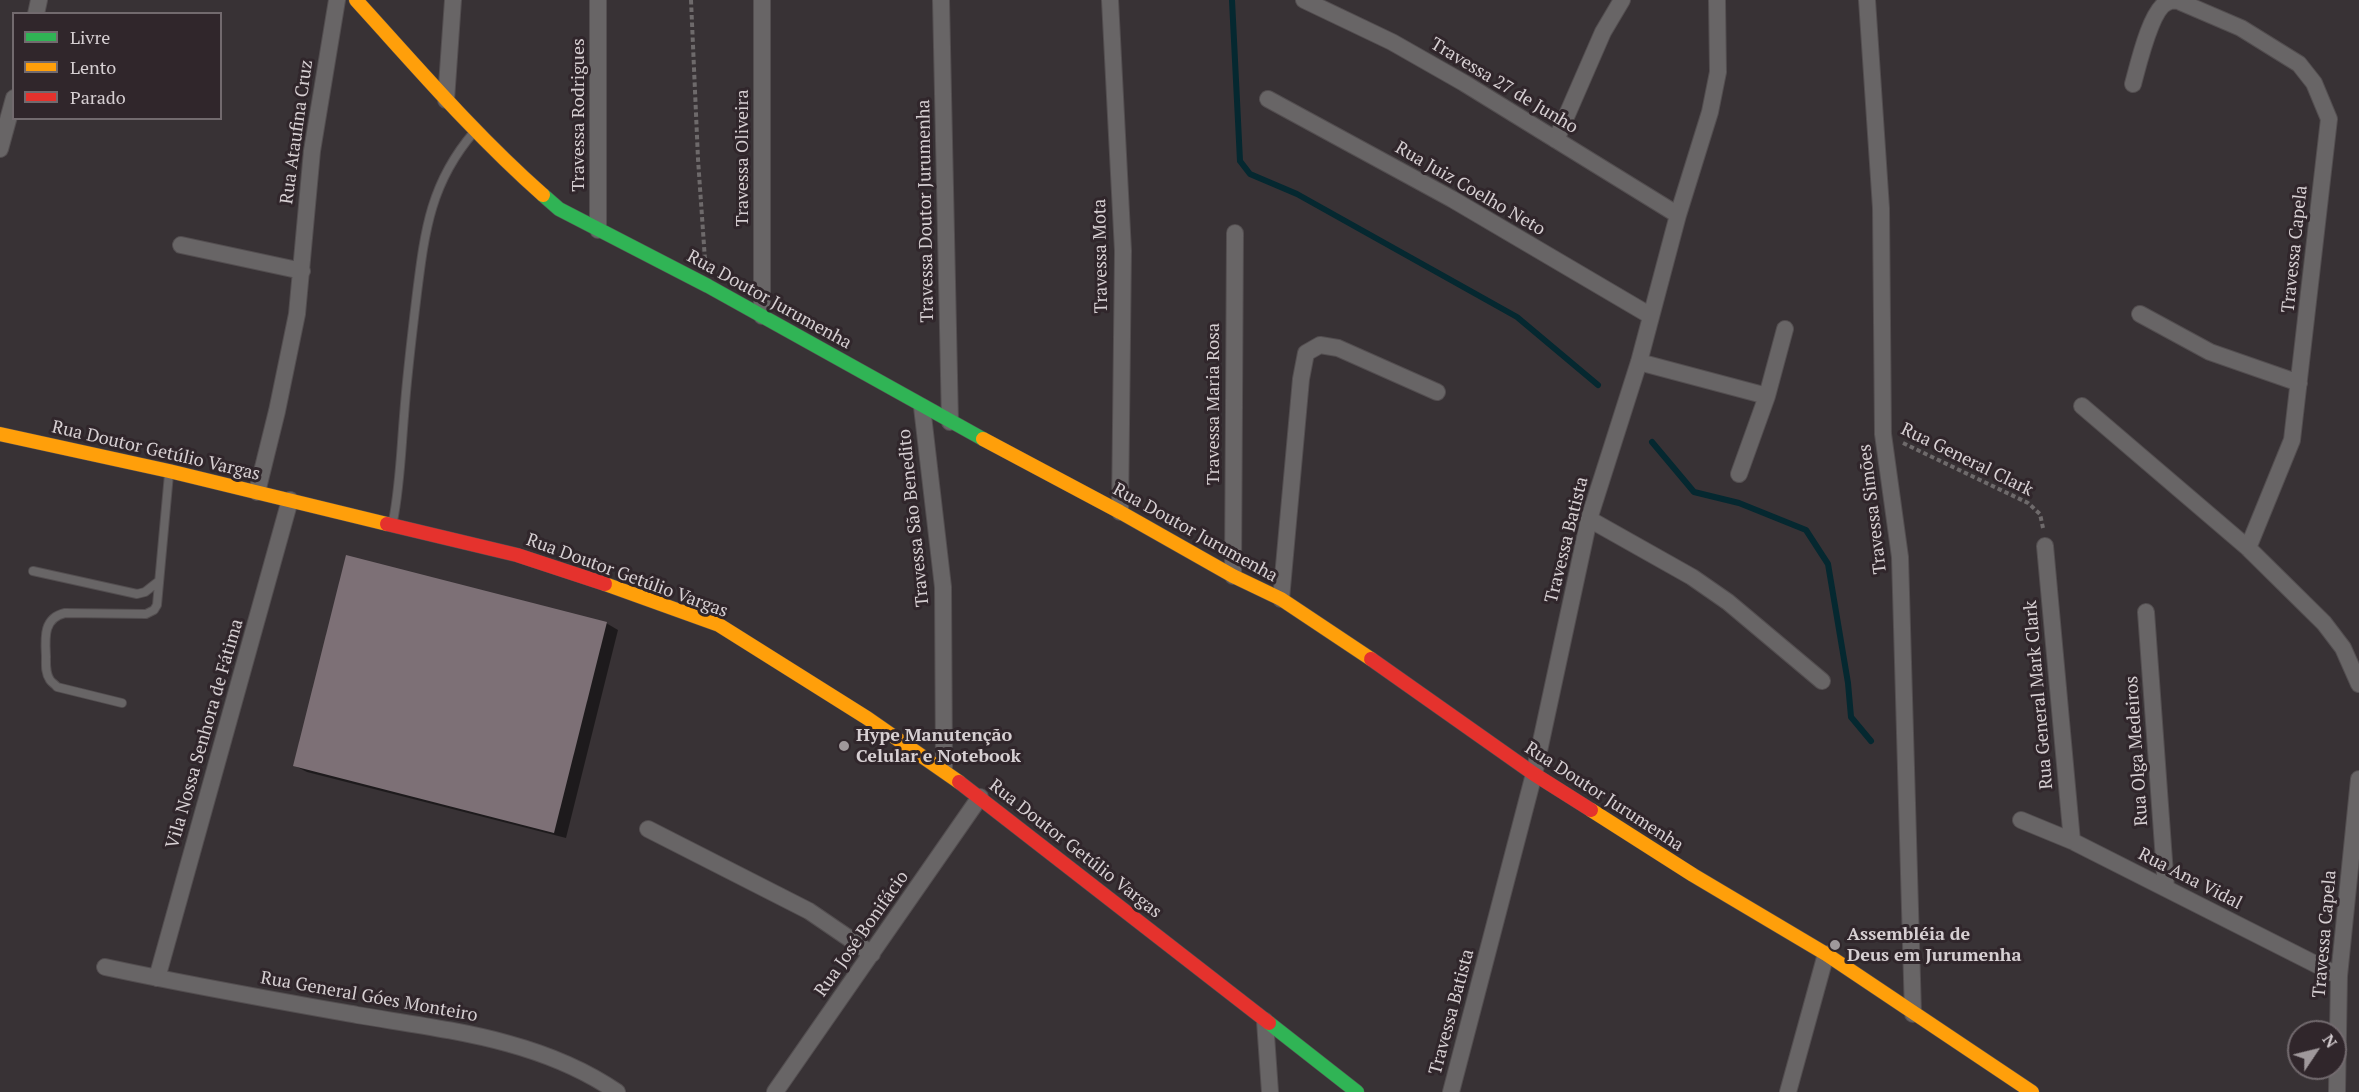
<!DOCTYPE html>
<meta charset="utf-8">
<style>
body{margin:0}
#map{position:relative;width:2359px;height:1092px;overflow:hidden;background:#383235;font-family:"PT Serif",serif}
canvas{display:block}
.legend{position:absolute;left:12px;top:12px;width:210px;height:108px;box-sizing:border-box;background:#30262b;border:2px solid #726a6e;margin:0;padding:8px 10px;list-style:none;font-size:18px;color:#d6cfd2}
.legend li{display:flex;align-items:center;gap:12px;height:30px}
.legend b{width:30px;border:2px solid #726a6e}
.north{position:absolute;left:2287px;top:1020px;width:60px;height:60px;box-sizing:border-box;background:#30262b;border:2px solid #726a6e;border-radius:50%;rotate:55deg;font-size:16px;font-weight:700;line-height:24px;text-align:center;color:#d6cfd2}
.north::after{content:'';display:block;margin:auto;width:21px;height:27px;background:#9f989b;clip-path:polygon(50% 0,100% 100%,50% 72%,0 100%)}
</style>
<div id="map">
<canvas width="2359" height="1092"></canvas>
<ul class="legend">
<li><b style="height:8px;background:#30b455"></b>Livre</li>
<li><b style="height:8px;background:#ff9f0a"></b>Lento</li>
<li><b style="height:8px;background:#e5322d"></b>Parado</li>
</ul>
<div class="north">N</div>
</div>
<script>
const ctx = document.querySelector('canvas').getContext('2d');
ctx.lineJoin = 'round';
function fill(path, color) { ctx.fillStyle = color; ctx.fill(path, 'evenodd'); }
function trace(path, color, width, dash) { ctx.strokeStyle = color; ctx.lineWidth = width; ctx.lineCap = dash ? 'butt' : 'round'; ctx.setLineDash(dash || []); ctx.stroke(path); }
function write(font, color, halo, rows, align = 'center') {
  ctx.font = font + ' "PT Serif",serif'; ctx.lineWidth = 6; ctx.setLineDash([]); ctx.textBaseline = 'middle'; ctx.strokeStyle = halo; ctx.fillStyle = color; for (const [text, x, y, turn = 0] of rows) {
    ctx.save(); ctx.translate(x, y); ctx.rotate((+turn || 0) * Math.PI / 180); ctx.textAlign = isNaN(turn) ? turn : align; if (halo) ctx.strokeText(text, 0, 0); ctx.fillText(text, 0, 0); ctx.restore();
  }
}
const shadow = new Path2D(`
 M 606,623 L 618,630 L 566,838 L 307,772 L 295,766 Z`);
const stream = new Path2D(`
 M 1232,0 L 1240,161 L 1250,174 L 1297,194 L 1517,317 L 1598,385
 M 1652,442 L 1694,492 L 1739,503 L 1806,530 L 1828,564 L 1848,683 L 1851,717 L 1871,741`);
const building = new Path2D(`
 M 346,555 L 607,622 L 554,833 L 293,766 Z`);
const path = new Path2D(`
 M 691,0 L 698,159 L 705,260
 M 1903,443 L 2028,503 L 2040,514 L 2043,528`);
const lane = new Path2D(`
 M 393,521 C 400,486 401,451 404,416 C 407,375 412,334 417,293 C 425,229 431,182 474,132
 M 33,571 L 137,594 L 145,592 L 159,581
 M 122,703 L 57,687 C 55,684 52,683 50,680 C 45,673 46,664 46,656 C 45,638 43,618 65,613 L 146,614 L 154,610 L 157,605 L 169,474`);
const street = new Path2D(`
 M 762,0 L 762,316
 M 941,0 L 950,422
 M 1110,0 L 1123,251 L 1120,512
 M 1304,0 L 1392,42 L 1464,83 L 1678,215
 M 1867,0 L 1881,208 L 1883,434 L 1900,557 L 1913,1014
 M 36,14 L 39,0
 M 2133,84 C 2138,66 2151,8 2168,2 C 2171,0 2175,1 2178,1 L 2241,28 L 2299,64 L 2314,83 L 2329,119 L 2292,440 L 2248,548
 M 1268,99 L 1452,199 L 1651,316
 M 446,100 L 453,0
 M 1556,140 L 1603,32 L 1622,0
 M 0,149 L 14,98
 M 598,230 L 598,0
 M 181,245 L 302,271
 M 2140,314 L 2210,352 L 2299,383
 M 1639,362 L 1767,396
 M 2082,406 L 2248,548 L 2324,623 L 2343,648 L 2359,684
 M 922,407 L 943,587 L 944,769
 M 1739,474 L 1767,396 L 1785,329
 M 257,492 L 277,411 L 297,314 L 312,151 L 337,0
 M 1589,519 L 1692,577 L 1728,602 L 1822,681
 M 2045,546 L 2072,841
 M 1233,576 L 1235,233
 M 1281,599 L 1301,379 L 1306,353 L 1320,345 L 1338,348 L 1437,392
 M 2146,612 L 2166,888
 M 2021,820 L 2072,841 L 2339,976
 M 648,829 L 809,911 L 872,954
 M 105,967 C 188,985 273,1000 357,1015 C 446,1030 540,1039 617,1092
 M 157,978 L 290,500
 M 1265,1021 L 1270,1092
 M 775,1092 L 980,797
 M 1451,1092 L 1534,774 L 1589,519 L 1639,362 L 1678,215 L 1710,112 L 1718,72 L 1717,0
 M 1788,1092 L 1826,954
 M 2337,1092 L 2339,976 L 2359,779`);
const fast = new Path2D(`
 M 543,195 L 559,209 L 708,286 L 983,439
 M 1269,1023 L 1357,1092`);
const slow = new Path2D(`
 M 356,0 C 417,67 475,135 543,195
 M 0,434 L 169,471 L 387,524
 M 983,439 L 1120,512 L 1233,576 L 1281,599 L 1371,659
 M 605,584 L 719,625 L 867,718 L 959,782
 M 1591,810 L 1693,875 L 1826,954 L 2032,1092`);
const jam = new Path2D(`
 M 387,524 L 517,555 L 605,584
 M 1371,659 L 1534,774 L 1591,810
 M 959,782 L 1269,1023`);
const markers = [
 [844,746,6,"#9f989b"],
 [1835,945,6,"#9f989b"]
];
const streetNames = [
 ["Travessa 27 de Junho",1504,86,31],
 ["Travessa Rodrigues",579,115,-90],
 ["Rua Ataufina Cruz",297,132,-82],
 ["Travessa Oliveira",743,158,-90],
 ["Rua Juiz Coelho Neto",1470,189,30],
 ["Travessa Doutor Jurumenha",926,211,-91],
 ["Travessa Capela",2295,249,-84],
 ["Travessa Mota",1101,256,-91],
 ["Rua Doutor Jurumenha",769,300,29],
 ["Travessa Maria Rosa",1214,404,-90],
 ["Rua Doutor Getúlio Vargas",156,451,13],
 ["Rua General Clark",1967,460,26],
 ["Travessa Simões",1873,509,-97],
 ["Travessa São Benedito",914,518,-96],
 ["Rua Doutor Jurumenha",1195,533,29],
 ["Travessa Batista",1567,540,-76],
 ["Rua Doutor Getúlio Vargas",627,576,20],
 ["Rua General Mark Clark",2039,695,-95],
 ["Vila Nossa Senhora de Fátima",205,734,-74],
 ["Rua Olga Medeiros",2137,751,-94],
 ["Rua Doutor Jurumenha",1604,797,33],
 ["Rua Doutor Getúlio Vargas",1075,849,38],
 ["Rua Ana Vidal",2190,879,27],
 ["Rua José Bonifácio",862,934,-55],
 ["Travessa Capela",2325,934,-85],
 ["Rua General Góes Monteiro",369,997,10],
 ["Travessa Batista",1452,1012,-75]
];
const poiNames = [
 ["Hype Manutenção",856,736],
 ["Celular e Notebook",856,757],
 ["Assembléia de",1847,935],
 ["Deus em Jurumenha",1847,956]
];
fill(shadow, '#0007');
trace(stream, '#052830', 6);
fill(building, '#7d7076');
trace(lane, '#534e50', 10);
trace(street, '#534e50', 18);
trace(fast, '#534e50', 15);
trace(slow, '#534e50', 15);
trace(jam, '#534e50', 15);
trace(path, '#6e6a6b', 4, [4.5, 3]);
trace(lane, '#686566', 8);
trace(street, '#686566', 16);
trace(fast, '#30b455', 14);
trace(slow, '#ff9f0a', 14);
trace(jam, '#e5322d', 14);
for (const [x, y, r, color] of markers) { const dot = new Path2D(); dot.arc(x, y, r, 0, 2 * Math.PI); ctx.fillStyle = color; ctx.fill(dot); trace(dot, '#30262b', 2); }
write('18px', '#d6cfd2', '#30262b', streetNames);
write('bold 18px', '#d6cfd2', '#30262b', poiNames, 'left');
</script>
